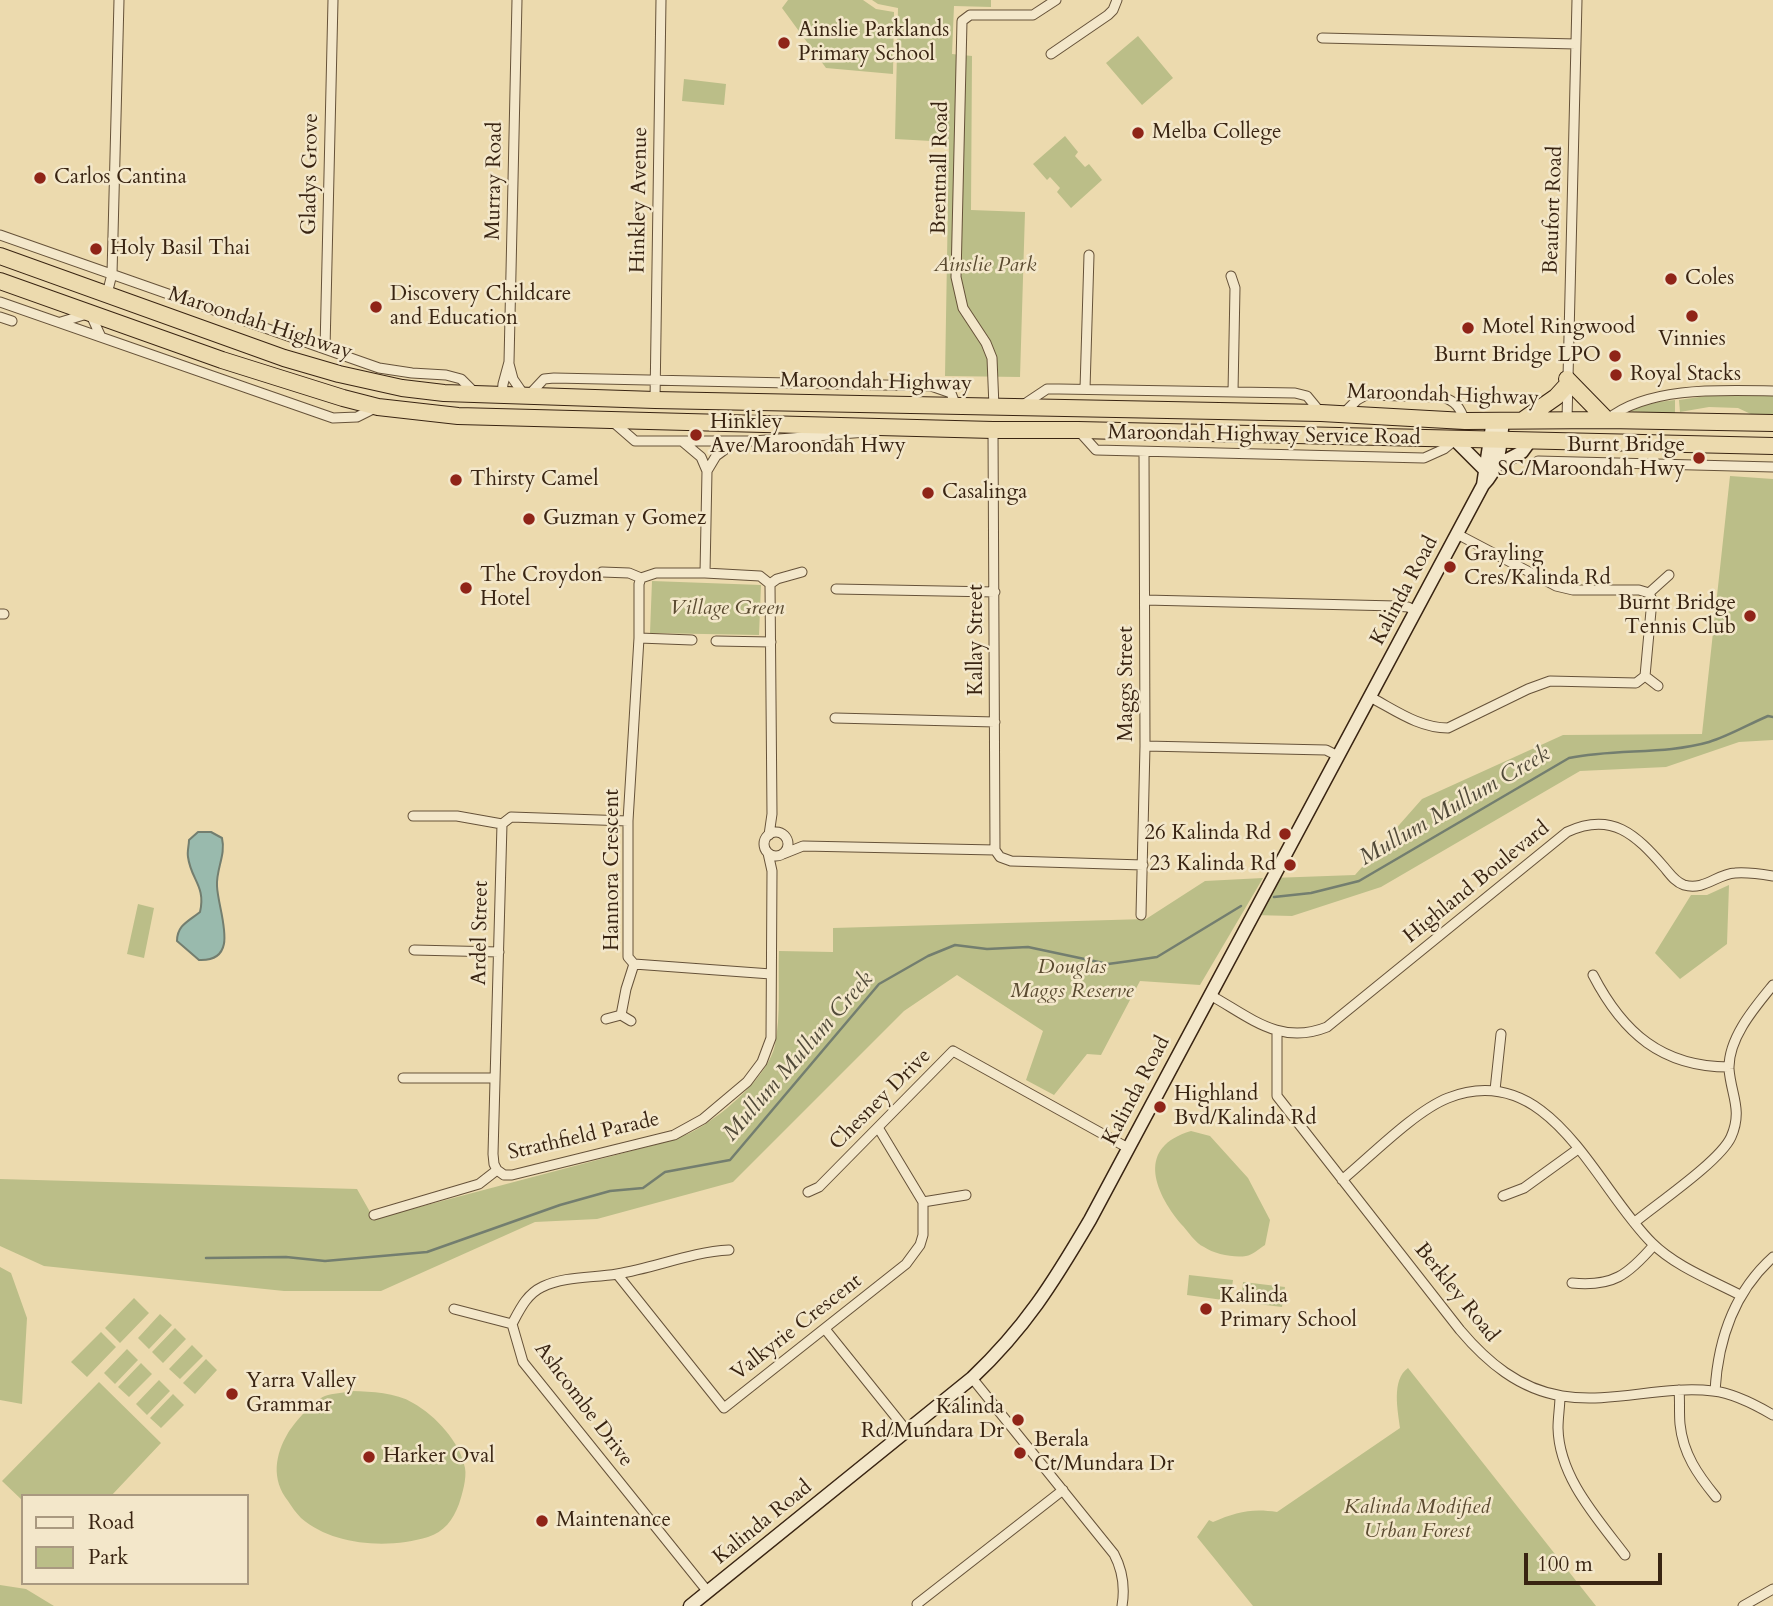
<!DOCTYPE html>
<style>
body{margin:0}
#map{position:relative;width:1773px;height:1606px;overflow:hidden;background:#ecdaae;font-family:Cardo,serif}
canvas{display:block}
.legend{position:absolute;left:21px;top:1494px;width:228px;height:91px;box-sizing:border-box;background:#f3e7ca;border:2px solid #a99980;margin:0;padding:9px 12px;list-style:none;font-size:21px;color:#392412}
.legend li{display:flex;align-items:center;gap:14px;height:35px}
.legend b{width:35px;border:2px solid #a99980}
.scale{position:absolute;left:1524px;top:1553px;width:138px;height:32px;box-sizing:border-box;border:4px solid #392412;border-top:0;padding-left:9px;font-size:21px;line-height:24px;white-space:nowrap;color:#392412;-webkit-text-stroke:5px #f3e7ca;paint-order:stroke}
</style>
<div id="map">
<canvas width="1773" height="1606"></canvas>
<ul class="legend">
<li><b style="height:9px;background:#f3e7ca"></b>Road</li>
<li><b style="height:19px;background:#bbbe88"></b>Park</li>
</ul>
<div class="scale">100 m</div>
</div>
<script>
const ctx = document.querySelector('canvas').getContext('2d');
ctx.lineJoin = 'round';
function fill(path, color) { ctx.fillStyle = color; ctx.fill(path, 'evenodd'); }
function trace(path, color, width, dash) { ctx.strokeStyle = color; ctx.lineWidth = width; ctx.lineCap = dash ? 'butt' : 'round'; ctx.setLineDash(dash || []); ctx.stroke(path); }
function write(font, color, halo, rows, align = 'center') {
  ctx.font = font + ' Cardo,serif'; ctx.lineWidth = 5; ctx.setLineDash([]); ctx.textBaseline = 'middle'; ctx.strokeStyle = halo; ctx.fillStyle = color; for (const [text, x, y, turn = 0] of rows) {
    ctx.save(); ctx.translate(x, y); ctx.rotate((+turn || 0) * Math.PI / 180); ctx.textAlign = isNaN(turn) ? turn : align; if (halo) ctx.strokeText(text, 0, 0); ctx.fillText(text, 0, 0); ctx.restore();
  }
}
const green = new Path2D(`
 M 788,0 L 863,0 L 876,9 L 894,12 L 893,74 L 826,68 L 782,8 Z
 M 872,0 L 991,0 L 991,7 L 954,6 L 952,54 L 972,56 L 971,210 L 1025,212 L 1020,377 L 945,376 L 949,142 L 895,139 L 898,8 L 878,4 Z
 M 1138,36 L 1173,78 L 1142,105 L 1106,63 Z
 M 684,79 L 726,84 L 724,105 L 682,101 Z
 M 1065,136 L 1078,152 L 1075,156 L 1085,167 L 1089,164 L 1102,180 L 1071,208 L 1057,192 L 1060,188 L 1050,177 L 1047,180 L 1033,164 Z
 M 1720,394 L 1773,396 L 1773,416 L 1755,416 L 1738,408 L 1709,407 L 1680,412 L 1679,400 Z
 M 1675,400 L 1675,414 L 1627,411 L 1641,404 Z
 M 1730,476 L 1773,479 L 1773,740 L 1739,742 L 1666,767 L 1580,771 L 1381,887 L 1292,916 L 1253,915 L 1272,878 L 1355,875 L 1422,799 L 1563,735 L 1702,734 Z
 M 652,581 L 761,585 L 759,635 L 650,633 Z
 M 1263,878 L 1200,985 L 1140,981 L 1101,1055 L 1087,1054 L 1054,1095 L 1026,1080 L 1043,1031 L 957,975 L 904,1011 L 733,1182 L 597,1219 L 535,1222 L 381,1291 L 284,1291 L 44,1266 L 0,1246 L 0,1179 L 357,1189 L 374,1219 L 669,1141 C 679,1137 690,1134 699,1128 C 725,1113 769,1075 775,1045 C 781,1015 778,982 779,951 L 833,952 L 833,928 L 1146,919 L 1205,881 Z
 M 1729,885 L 1727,944 L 1680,979 L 1655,953 L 1691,895 L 1707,895 Z
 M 138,904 L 154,908 L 144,958 L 127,954 Z
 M 1191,1131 L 1210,1136 L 1248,1178 L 1270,1220 L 1265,1245 C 1259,1249 1252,1255 1246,1256 C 1234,1258 1214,1254 1204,1247 C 1195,1243 1188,1231 1181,1224 C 1153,1190 1137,1147 1191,1131 Z
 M 0,1267 L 11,1273 L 27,1318 L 22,1404 L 0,1400 Z
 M 1189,1275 L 1233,1280 L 1230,1301 L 1187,1295 Z
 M 1243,1282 L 1285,1287 L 1282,1307 L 1241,1302 Z
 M 134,1298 L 149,1313 L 120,1343 L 105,1328 Z
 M 160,1314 L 172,1325 L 149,1349 L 138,1338 Z
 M 175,1328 L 186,1339 L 163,1363 L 152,1352 Z
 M 101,1332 L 116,1347 L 87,1377 L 71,1362 Z
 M 192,1345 L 203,1356 L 180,1379 L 169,1369 Z
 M 127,1349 L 138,1360 L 115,1384 L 104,1373 Z
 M 206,1359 L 217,1370 L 195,1394 L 183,1383 Z
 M 141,1363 L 152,1374 L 129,1397 L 118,1387 Z
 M 1408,1368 L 1596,1606 L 1253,1606 L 1197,1537 L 1209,1520 L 1213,1522 C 1236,1512 1252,1508 1277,1512 L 1400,1428 C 1398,1411 1391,1380 1408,1368 Z
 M 159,1380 L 170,1391 L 147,1415 L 136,1404 Z
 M 99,1382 L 161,1443 L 111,1496 L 23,1496 L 23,1501 L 2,1481 Z
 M 352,1391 C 372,1392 395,1392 413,1403 C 436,1416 460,1442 465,1468 C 467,1478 462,1495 459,1504 C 453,1520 444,1532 428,1537 C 389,1549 333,1546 301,1518 C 296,1513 292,1507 288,1501 C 271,1479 275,1455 288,1433 C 295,1422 313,1401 325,1396 C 333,1393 343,1393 352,1391 Z
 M 173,1394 L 184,1405 L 161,1428 L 150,1418 Z
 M 0,1585 L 26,1589 L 54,1606 L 0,1606 Z`);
const water = new Path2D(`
 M 198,832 L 211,832 L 222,838 C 226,855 216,869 217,886 C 218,912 242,962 199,960 L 177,941 C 177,925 189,921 200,912 C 206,886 191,880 188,857 C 187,852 189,845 189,840 Z`);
const stream = new Path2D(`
 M 1274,897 L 1311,893 L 1359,881 L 1569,758 C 1615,748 1664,755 1709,742 C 1729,736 1749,724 1768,716 L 1773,717
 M 206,1258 L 286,1257 L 325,1261 L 427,1252 L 560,1205 L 610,1191 L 643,1188 L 665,1172 L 730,1160 L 879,984 L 928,956 L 955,945 L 987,949 L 1028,947 L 1108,964 L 1130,961 L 1157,957 L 1241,906`);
const street = new Path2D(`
 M 1322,38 L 1576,44
 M 1051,54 L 1108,15 L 1113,10 L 1117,0
 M 0,235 L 379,368 L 412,373 L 446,375 L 461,379 L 476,394
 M 1231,276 L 1235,288 L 1233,392
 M 107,294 L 112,274 L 119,0
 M 0,302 L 333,418 L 357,417 L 377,407
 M 0,317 L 12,321
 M 61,322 L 90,313 L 101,337
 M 325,349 L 333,0
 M 509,364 L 513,379 L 524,395
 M 1085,389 L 1089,255
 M 502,395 L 503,384 L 509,362 L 517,0
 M 529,395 L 544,379 L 554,378 L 931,386 L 951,393 L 956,406
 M 655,400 L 661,0
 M 1023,405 L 1047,389 L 1059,389 L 1295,393 L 1307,396 L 1321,413
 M 994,407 L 992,358 L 986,343 L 963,308 L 956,277 L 962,21 L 970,15 L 1033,15 L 1056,0
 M 1343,414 L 1357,400 L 1366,395 L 1442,397 C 1456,401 1460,408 1465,421
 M 1608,419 C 1648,386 1724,390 1773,391
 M 1567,420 L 1577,0
 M 612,421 L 635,441 L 754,441 L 866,432
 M 993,430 L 995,850
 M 1078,430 L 1096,450 L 1424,458 L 1444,449 L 1455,440
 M 682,441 L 701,457 L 707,471 L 705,573 L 760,576 L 770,584 L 772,814 L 769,835
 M 1538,461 L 1773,467
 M 707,471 L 716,456 L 735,442
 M 602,572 L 629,573 L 641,578
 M 705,573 L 656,573 L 641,578 L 639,584 L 639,638 L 628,821 L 628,957 L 634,964 L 771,974
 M 770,584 L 777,579 L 802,572
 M 836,589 L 995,592
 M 1649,593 L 1669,575
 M 1145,600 L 1396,606 L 1408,607 L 1416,611
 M 0,614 L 4,614
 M 639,638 L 692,640
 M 716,641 L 771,642
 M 1645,676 L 1658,686
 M 1370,697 C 1395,710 1419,728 1448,728 L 1528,689 L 1550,681 L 1636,683 L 1645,676 L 1652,600 L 1649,593 L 1639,590 L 1573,590 L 1556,586 L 1457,534
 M 835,718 L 995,722
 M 1145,746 L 1326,750 L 1338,756
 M 413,816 L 457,816 L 502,824
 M764 844a12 12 0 1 1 24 0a12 12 0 1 1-24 0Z
 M 783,854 L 803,846 L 995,850 L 1000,857 L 1011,861 L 1143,865
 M 1141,915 L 1145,746 L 1144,452
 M 414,950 L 499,952
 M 1593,975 C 1623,1033 1662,1067 1729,1067
 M 1210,995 C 1250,1017 1280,1046 1327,1027 L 1567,832 C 1612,811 1636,835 1664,867 C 1670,874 1675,882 1684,885 C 1704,891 1717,874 1735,873 C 1747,872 1761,874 1773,876
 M 621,1015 L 626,989 L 634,964
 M 606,1019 L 621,1015 L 631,1021
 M 1277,1032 L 1277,1096 L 1460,1330 C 1487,1362 1519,1389 1562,1396 C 1612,1404 1663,1385 1713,1391 C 1733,1393 1756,1405 1773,1415
 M 403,1078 L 495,1078
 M 1495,1090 L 1501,1034
 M 497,1170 L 494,1164 L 493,1154 L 502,824 L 511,817 L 628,821
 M 1342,1180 C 1371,1156 1415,1111 1448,1098 C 1550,1058 1595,1187 1652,1243 C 1675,1266 1711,1280 1740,1295
 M 808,1192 L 819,1187 L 953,1051 L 1128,1148
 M 1503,1196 L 1524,1188 L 1578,1149
 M 923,1202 L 966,1195
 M 374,1215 L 479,1184 L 497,1170 L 504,1175 L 512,1175 L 674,1135 L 703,1119 L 747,1082 L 762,1062 L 771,1038 L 772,871 L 768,853
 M 1635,1222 C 1658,1203 1720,1161 1731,1137 C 1743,1110 1731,1095 1729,1069 C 1728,1038 1755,1007 1773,985
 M 617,1274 L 724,1408 L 906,1264 L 920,1245 L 923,1235 L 923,1202 L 879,1129
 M 1572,1283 C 1613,1287 1628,1275 1654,1245
 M 454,1309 L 512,1324
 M 825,1329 L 907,1431
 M 972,1378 L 1114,1554 C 1123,1571 1125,1588 1122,1606
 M 1679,1390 C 1680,1401 1679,1413 1680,1424 C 1683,1454 1698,1475 1716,1497
 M 1715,1391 C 1718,1339 1734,1292 1773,1257
 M 1560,1396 C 1560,1406 1558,1417 1558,1428 C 1559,1477 1597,1518 1625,1555
 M 708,1592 L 523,1362 L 512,1324 C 520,1309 527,1294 542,1287 C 564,1276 593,1278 617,1274 C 655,1268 691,1252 729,1250
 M 917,1604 L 1063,1490
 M 1743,1606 L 1773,1589`);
const secondary = new Path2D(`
 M 1455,440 L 1484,469
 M 1497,465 L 1522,452 L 1530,441
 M 1483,485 L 1493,420
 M 690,1606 L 972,1378 C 1025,1328 1053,1283 1090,1220 L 1483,485 C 1501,467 1500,444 1503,420`);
const highway = new Path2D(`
 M 0,256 L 284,358 L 339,374 L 402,388 L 444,393 L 655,400 L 1321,413 L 1465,421 L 1607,420 L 1773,423
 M 0,281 L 222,360 L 343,398 L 378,407 L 458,416 L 993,430 L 1078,430 L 1773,446
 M 1567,379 L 1607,420
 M 1523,420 L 1556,397 L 1567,385`);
const markers = [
 [784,43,7,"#8f2418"],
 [1138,133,7,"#8f2418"],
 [40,178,7,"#8f2418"],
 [96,249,7,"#8f2418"],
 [1671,279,7,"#8f2418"],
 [376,307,7,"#8f2418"],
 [1692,316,7,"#8f2418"],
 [1468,328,7,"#8f2418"],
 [1615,356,7,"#8f2418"],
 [1616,375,7,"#8f2418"],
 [696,435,7,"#8f2418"],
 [1699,458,7,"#8f2418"],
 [456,480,7,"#8f2418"],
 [928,493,7,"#8f2418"],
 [529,519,7,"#8f2418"],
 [1450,567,7,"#8f2418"],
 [466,588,7,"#8f2418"],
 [1750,616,7,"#8f2418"],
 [1285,834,7,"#8f2418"],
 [1290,865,7,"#8f2418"],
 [1160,1107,7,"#8f2418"],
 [1206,1309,7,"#8f2418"],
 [232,1394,7,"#8f2418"],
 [1018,1420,7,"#8f2418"],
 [1020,1453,7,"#8f2418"],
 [369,1457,7,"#8f2418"],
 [542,1521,7,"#8f2418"]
];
const poiNames = [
 ["Ainslie Parklands",798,31],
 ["Primary School",798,55],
 ["Melba College",1152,133],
 ["Carlos Cantina",54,178],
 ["Holy Basil Thai",110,249],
 ["Coles",1685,279],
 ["Discovery Childcare",390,295],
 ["and Education",390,319],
 ["Motel Ringwood",1482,328],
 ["Vinnies",1692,340,"center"],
 ["Burnt Bridge LPO",1601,356,"right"],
 ["Royal Stacks",1630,375],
 ["Hinkley",710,423],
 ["Ave/Maroondah Hwy",710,447],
 ["Burnt Bridge",1685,446,"right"],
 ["SC/Maroondah Hwy",1685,470,"right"],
 ["Thirsty Camel",470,480],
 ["Casalinga",942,493],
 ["Guzman y Gomez",543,519],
 ["Grayling",1464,555],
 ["Cres/Kalinda Rd",1464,579],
 ["The Croydon",480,576],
 ["Hotel",480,600],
 ["Burnt Bridge",1736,604,"right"],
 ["Tennis Club",1736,628,"right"],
 ["26 Kalinda Rd",1271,834,"right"],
 ["23 Kalinda Rd",1276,865,"right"],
 ["Highland",1174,1095],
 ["Bvd/Kalinda Rd",1174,1119],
 ["Kalinda",1220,1297],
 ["Primary School",1220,1321],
 ["Yarra Valley",246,1382],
 ["Grammar",246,1406],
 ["Kalinda",1004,1408,"right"],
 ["Rd/Mundara Dr",1004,1432,"right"],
 ["Berala",1034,1441],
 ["Ct/Mundara Dr",1034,1465],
 ["Harker Oval",383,1457],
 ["Maintenance",556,1521]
];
const streetNames = [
 ["Brentnall Road",941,168,-89],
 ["Gladys Grove",311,174,-89],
 ["Murray Road",495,181,-89],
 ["Hinkley Avenue",640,200,-89],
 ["Beaufort Road",1554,210,-88],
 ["Maroondah Highway",260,324,18],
 ["Maroondah Highway",876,383,1],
 ["Maroondah Highway",1443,396,2],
 ["Maroondah Highway Service Road",1264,436,1],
 ["Kalinda Road",1405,591,-62],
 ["Kallay Street",977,640,-90],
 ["Maggs Street",1127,684,-90],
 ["Hannora Crescent",613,870,-90],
 ["Highland Boulevard",1477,883,-39],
 ["Ardel Street",481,933,-89],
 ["Kalinda Road",1137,1091,-62],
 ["Chesney Drive",881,1100,-45],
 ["Strathfield Parade",584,1137,-13],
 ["Berkley Road",1456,1293,51],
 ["Valkyrie Crescent",797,1328,-38],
 ["Ashcombe Drive",583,1405,53],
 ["Kalinda Road",763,1523,-39]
];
const parkNames = [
 ["Ainslie Park",985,266],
 ["Village Green",727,609],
 ["Douglas",1072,968],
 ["Maggs Reserve",1072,992],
 ["Kalinda Modified",1417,1508],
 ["Urban Forest",1417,1532]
];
const waterNames = [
 ["Mullum Mullum Creek",1455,807,-30],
 ["Mullum Mullum Creek",799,1057,-49]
];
fill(green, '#bbbe88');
fill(water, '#99baad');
trace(water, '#737e6f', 2);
trace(stream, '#737e6f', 2.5);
trace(street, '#665239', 11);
trace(secondary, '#392412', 15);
trace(highway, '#392412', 18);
trace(street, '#f3e7ca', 9);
trace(secondary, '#f3e7ca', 12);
trace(highway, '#ecdaae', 16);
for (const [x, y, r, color] of markers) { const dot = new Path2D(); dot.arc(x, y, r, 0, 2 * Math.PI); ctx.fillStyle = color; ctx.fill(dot); trace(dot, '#f3e7ca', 2.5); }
write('21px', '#392412', '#f3e7ca', poiNames, 'left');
write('21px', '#392412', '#f3e7ca', streetNames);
write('italic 21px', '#5a4a30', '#f3e7ca', parkNames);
write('italic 23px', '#514a39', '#f3e7ca', waterNames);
</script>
